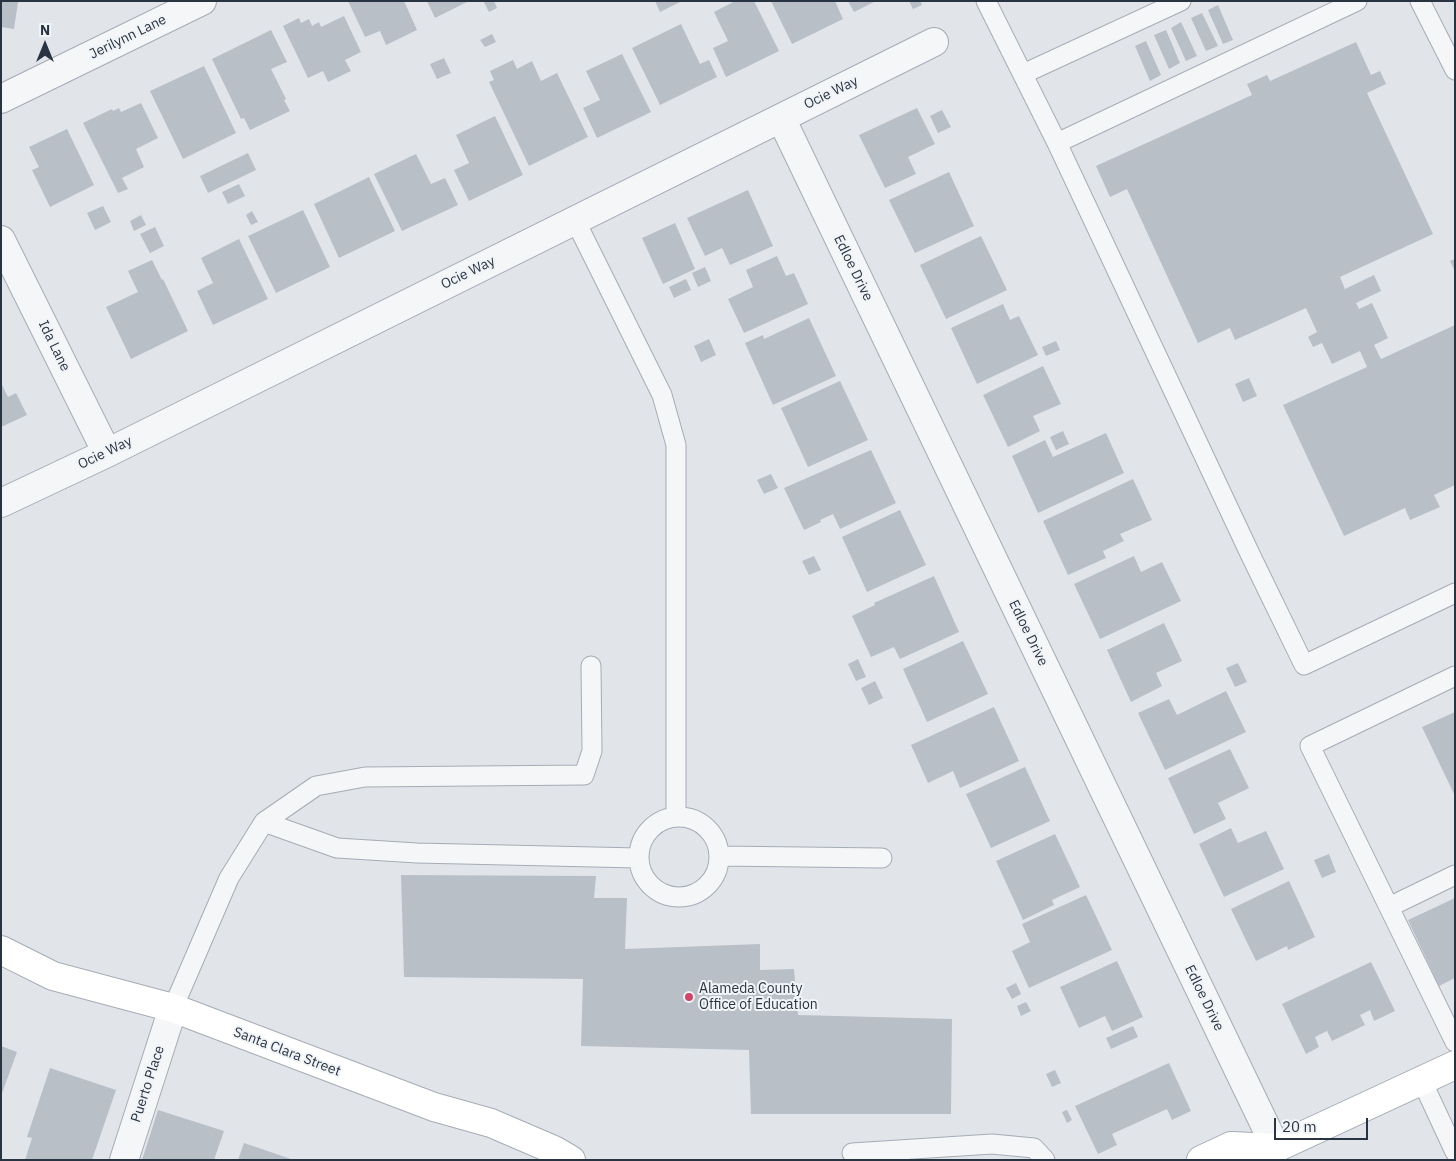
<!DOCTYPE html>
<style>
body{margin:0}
#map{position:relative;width:1456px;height:1161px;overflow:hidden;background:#e1e5ea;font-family:"IBM Plex Sans",sans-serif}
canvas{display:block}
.frame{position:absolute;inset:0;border:2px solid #293442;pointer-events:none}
.north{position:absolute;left:20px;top:20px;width:50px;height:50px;-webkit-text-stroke:4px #f1f4f7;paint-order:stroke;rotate:0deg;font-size:14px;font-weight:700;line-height:20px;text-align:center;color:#293442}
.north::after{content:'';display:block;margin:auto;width:18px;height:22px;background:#293442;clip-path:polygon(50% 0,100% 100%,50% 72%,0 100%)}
.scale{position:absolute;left:1274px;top:1118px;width:94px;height:22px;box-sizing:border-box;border:2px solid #293442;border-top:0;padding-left:6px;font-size:15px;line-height:18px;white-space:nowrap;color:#293442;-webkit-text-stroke:4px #f1f4f7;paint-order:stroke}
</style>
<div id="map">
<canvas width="1456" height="1161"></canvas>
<div class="frame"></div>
<div class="north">N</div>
<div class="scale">20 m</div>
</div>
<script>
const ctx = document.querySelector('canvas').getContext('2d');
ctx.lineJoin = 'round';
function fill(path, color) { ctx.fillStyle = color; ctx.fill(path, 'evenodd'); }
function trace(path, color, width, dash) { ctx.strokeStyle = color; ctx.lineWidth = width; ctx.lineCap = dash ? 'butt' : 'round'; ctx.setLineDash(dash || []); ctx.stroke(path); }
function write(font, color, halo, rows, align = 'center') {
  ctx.font = font + ' "IBM Plex Sans",sans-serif'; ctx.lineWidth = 4; ctx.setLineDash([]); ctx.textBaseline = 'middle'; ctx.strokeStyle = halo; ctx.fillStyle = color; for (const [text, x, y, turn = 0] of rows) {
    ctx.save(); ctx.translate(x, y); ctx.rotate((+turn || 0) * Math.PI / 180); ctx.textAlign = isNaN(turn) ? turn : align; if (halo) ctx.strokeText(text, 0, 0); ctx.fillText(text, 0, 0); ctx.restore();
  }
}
const building = new Path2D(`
 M 1,1 L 18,2 L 14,29 L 1,27 Z
 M 348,1 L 404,1 L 417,30 L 386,45 L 380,31 L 365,37 Z
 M 427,1 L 469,1 L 435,18 Z
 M 486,1 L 494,1 L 497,8 L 489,12 L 484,2 Z
 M 655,1 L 682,1 L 660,12 Z
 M 735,1 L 754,1 L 779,51 L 726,77 L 713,48 L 728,41 L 714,12 Z
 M 771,1 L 835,1 L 843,19 L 792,44 Z
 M 848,1 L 876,1 L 854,12 Z
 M 909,1 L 920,1 L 922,5 L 913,9 Z
 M 1218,5 L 1233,40 L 1223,44 L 1208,10 Z
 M 1202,13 L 1218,46 L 1206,51 L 1191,18 Z
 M 344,16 L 361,52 L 345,60 L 351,71 L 328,82 L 323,71 L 308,78 L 283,26 L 299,18 L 301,23 L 309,19 L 312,26 L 319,22 L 321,27 Z
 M 1181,22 L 1197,56 L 1186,61 L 1171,28 Z
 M 681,24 L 700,64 L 709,60 L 717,77 L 660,105 L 632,48 Z
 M 271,30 L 287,62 L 271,69 L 286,99 L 284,100 L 290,111 L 250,130 L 244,118 L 241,119 L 212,59 Z
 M 1166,30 L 1180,63 L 1169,69 L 1154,35 Z
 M 492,34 L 496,42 L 485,47 L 480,40 Z
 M 1146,41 L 1161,75 L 1150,81 L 1135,46 Z
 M 1356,42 L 1371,75 L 1380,71 L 1386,84 L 1367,93 L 1433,234 L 1340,277 L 1345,289 L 1374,275 L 1381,291 L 1356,303 L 1359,309 L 1372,303 L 1388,338 L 1374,345 L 1381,359 L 1455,325 L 1455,485 L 1434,495 L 1440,507 L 1410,520 L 1405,508 L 1344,536 L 1283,405 L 1367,367 L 1360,351 L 1332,364 L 1322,343 L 1313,347 L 1308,337 L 1317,332 L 1306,308 L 1235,340 L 1230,328 L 1198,343 L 1127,189 L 1110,197 L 1096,166 L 1252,95 L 1247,84 L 1267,75 L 1270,81 Z
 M 622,54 L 651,112 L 597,138 L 583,108 L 600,100 L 586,71 Z
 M 444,58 L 451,73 L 437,79 L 430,64 Z
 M 513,60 L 517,69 L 532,61 L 541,81 L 557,73 L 588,137 L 529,166 L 489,82 L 494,80 L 490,71 Z
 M 204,66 L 236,133 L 183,159 L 150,91 Z
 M 141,103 L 158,138 L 136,149 L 144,167 L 122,178 L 128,189 L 118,193 L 83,123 L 112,109 L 113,111 L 119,108 L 121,112 Z
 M 917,108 L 935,144 L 908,157 L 916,174 L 885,188 L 859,135 Z
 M 942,110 L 951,127 L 938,133 L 930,116 Z
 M 495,116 L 523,175 L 469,201 L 454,170 L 469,163 L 456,135 Z
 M 67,129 L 94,185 L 50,207 L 32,170 L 39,167 L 29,147 Z
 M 248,153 L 256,170 L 208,193 L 200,176 Z
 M 416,154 L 431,184 L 445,178 L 458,205 L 402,231 L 374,174 Z
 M 949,172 L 974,226 L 915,253 L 889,200 Z
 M 369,177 L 395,231 L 339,258 L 314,204 Z
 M 239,184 L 245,196 L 228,204 L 222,192 Z
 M 748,190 L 773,246 L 730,265 L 722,248 L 705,256 L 687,218 Z
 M 103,206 L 111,222 L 95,230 L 87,213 Z
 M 303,210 L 330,267 L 276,293 L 248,236 Z
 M 252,211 L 258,222 L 251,225 L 246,215 Z
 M 141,215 L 146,225 L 134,231 L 130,221 Z
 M 675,223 L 695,269 L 663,284 L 642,238 Z
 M 155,227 L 164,246 L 150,253 L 140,234 Z
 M 981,236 L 1007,290 L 946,319 L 920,265 Z
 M 239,239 L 268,299 L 213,325 L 197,291 L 213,283 L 201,258 Z
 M 777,256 L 786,276 L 794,273 L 808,304 L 744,333 L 728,299 L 753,287 L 746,270 Z
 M 1455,259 L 1455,271 L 1450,261 Z
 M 152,260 L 162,280 L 163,279 L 188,331 L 131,359 L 106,307 L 138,292 L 128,271 Z
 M 705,267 L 711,281 L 698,287 L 692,273 Z
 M 686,279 L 691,290 L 674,298 L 669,287 Z
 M 1003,304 L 1010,320 L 1019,316 L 1038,355 L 977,384 L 951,328 Z
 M 809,318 L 836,376 L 773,405 L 745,343 L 763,335 L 764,339 Z
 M 709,339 L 716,355 L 701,362 L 694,346 Z
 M 1056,341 L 1060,350 L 1046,356 L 1042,347 Z
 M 1043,366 L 1061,404 L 1033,416 L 1040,431 L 1008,447 L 983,395 Z
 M 1249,378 L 1257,396 L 1243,402 L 1235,384 Z
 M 840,381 L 868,440 L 808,467 L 781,408 Z
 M 1,383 L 8,397 L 16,393 L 27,415 L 1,427 Z
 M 1063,431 L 1069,444 L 1056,450 L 1050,437 Z
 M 1106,433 L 1124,473 L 1038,513 L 1012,456 L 1045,440 L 1053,457 Z
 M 871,450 L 896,503 L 840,529 L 833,514 L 820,520 L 821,522 L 804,530 L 784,488 Z
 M 771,474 L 778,488 L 764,494 L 757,480 Z
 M 1133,479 L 1152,520 L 1120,534 L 1124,541 L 1103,551 L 1106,558 L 1068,575 L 1043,521 Z
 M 900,510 L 926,565 L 867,592 L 842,537 Z
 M 814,556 L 821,570 L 809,575 L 802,561 Z
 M 1134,556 L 1141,572 L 1162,562 L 1181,601 L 1100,639 L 1074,584 Z
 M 934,576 L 959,632 L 900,659 L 894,647 L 871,657 L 852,616 L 875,605 L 874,603 Z
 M 1164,623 L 1182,661 L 1156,673 L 1162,686 L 1131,702 L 1107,650 Z
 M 963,641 L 988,694 L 927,722 L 903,669 Z
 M 858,659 L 866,677 L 856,681 L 848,664 Z
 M 1238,663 L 1247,682 L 1235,687 L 1226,668 Z
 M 875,681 L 883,698 L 869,705 L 861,688 Z
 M 1226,691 L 1246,732 L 1165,770 L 1138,713 L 1169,699 L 1177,715 Z
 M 994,707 L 1019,761 L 960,788 L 953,771 L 928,783 L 911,745 Z
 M 1455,712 L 1455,796 L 1422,727 Z
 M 1230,749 L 1249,788 L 1218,803 L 1226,819 L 1194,834 L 1168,778 Z
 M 1025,767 L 1050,821 L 991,848 L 966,794 Z
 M 1231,828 L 1238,843 L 1266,831 L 1284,869 L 1224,897 L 1199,844 Z
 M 1055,834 L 1080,887 L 1052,900 L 1054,905 L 1023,920 L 996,861 Z
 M 1329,854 L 1336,872 L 1322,878 L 1314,860 Z
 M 401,875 L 596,876 L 594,898 L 627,898 L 625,949 L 760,944 L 760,970 L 794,969 L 798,1015 L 952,1019 L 951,1114 L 751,1114 L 749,1050 L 581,1046 L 583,979 L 404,977 Z
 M 1289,881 L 1315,937 L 1288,950 L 1287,946 L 1256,961 L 1231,909 Z
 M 1086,895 L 1112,950 L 1029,988 L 1012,951 L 1030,942 L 1022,924 Z
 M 1455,898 L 1455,978 L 1439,986 L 1408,920 Z
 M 1117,961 L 1143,1017 L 1112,1031 L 1105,1016 L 1079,1028 L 1060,987 Z
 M 1371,962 L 1395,1011 L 1374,1021 L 1370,1010 L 1360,1015 L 1365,1025 L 1332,1041 L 1327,1031 L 1315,1037 L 1319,1047 L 1306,1054 L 1282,1004 Z
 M 1016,983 L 1021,994 L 1012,999 L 1006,988 Z
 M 1026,1002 L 1031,1011 L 1021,1016 L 1017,1006 Z
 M 1133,1026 L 1138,1037 L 1111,1049 L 1106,1038 Z
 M 1,1046 L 17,1052 L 1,1096 Z
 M 1169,1063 L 1191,1111 L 1172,1120 L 1167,1109 L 1112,1134 L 1117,1145 L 1098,1154 L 1075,1106 Z
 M 50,1068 L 116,1090 L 92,1160 L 25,1160 L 32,1138 L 27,1137 Z
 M 1055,1070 L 1061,1083 L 1052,1087 L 1046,1074 Z
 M 158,1110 L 224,1131 L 214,1160 L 142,1160 Z
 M 1067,1110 L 1072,1120 L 1067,1123 L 1062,1112 Z
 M 244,1143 L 291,1159 L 291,1160 L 238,1160 Z`);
const service = new Path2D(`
 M 986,1 L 1057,143 L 1251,556 L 1304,665 L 1455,593
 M 1420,1 L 1455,70
 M 1023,74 L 1181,1
 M 1057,143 L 1357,1
 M 575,220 L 662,395 L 676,445 L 676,816
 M 1455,676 L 1310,746 L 1455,1042
 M639 857a40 40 0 1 1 80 0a40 40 0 1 1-80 0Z
 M 264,822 L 337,848 L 417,853 L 638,858
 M 720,856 L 882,858
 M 1389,907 L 1455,875
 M 173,1008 L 229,878 L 264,822 L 316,786 L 365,777 L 584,775 L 592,751 L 591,666
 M 1422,1081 L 1455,1152
 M 852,1153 L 992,1144 L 1034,1148 L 1045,1160`);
const minor = new Path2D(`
 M 1,99 L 202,1
 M 781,118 L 1276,1148
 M 1,240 L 107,453
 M 1,503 L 107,453 L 934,42
 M 124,1160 L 173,1008`);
const secondary = new Path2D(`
 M 1,950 L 53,976 L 173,1008 L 434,1107 L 491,1123 L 554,1150 L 571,1160
 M 1201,1160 L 1231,1146 L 1276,1148 L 1455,1065`);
const markers = [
 [689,997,5,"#cf4666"]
];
const streetNames = [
 ["Jerilynn Lane",128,37,-26],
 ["Ocie Way",831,93,-26],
 ["Edloe Drive",853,268,64],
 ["Ocie Way",468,273,-26],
 ["Ida Lane",54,346,64],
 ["Ocie Way",105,453,-26],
 ["Edloe Drive",1028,633,64],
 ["Edloe Drive",1204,998,64],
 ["Santa Clara Street",287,1052,21],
 ["Puerto Place",148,1084,-72]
];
const poiNames = [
 ["Alameda County",699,989],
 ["Office of Education",699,1005]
];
fill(building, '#b9bfc7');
trace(service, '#a6acb4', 21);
trace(minor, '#a6acb4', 30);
trace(secondary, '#a6acb4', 30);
trace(service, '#f4f6f8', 19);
trace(minor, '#f4f6f8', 28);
trace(secondary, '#fff', 28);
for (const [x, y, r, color] of markers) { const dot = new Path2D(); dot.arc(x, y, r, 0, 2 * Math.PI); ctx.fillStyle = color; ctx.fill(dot); trace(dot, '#f1f4f7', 2); }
write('14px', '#293442', '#f1f4f7', streetNames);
write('14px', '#293442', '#f1f4f7', poiNames, 'left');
</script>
